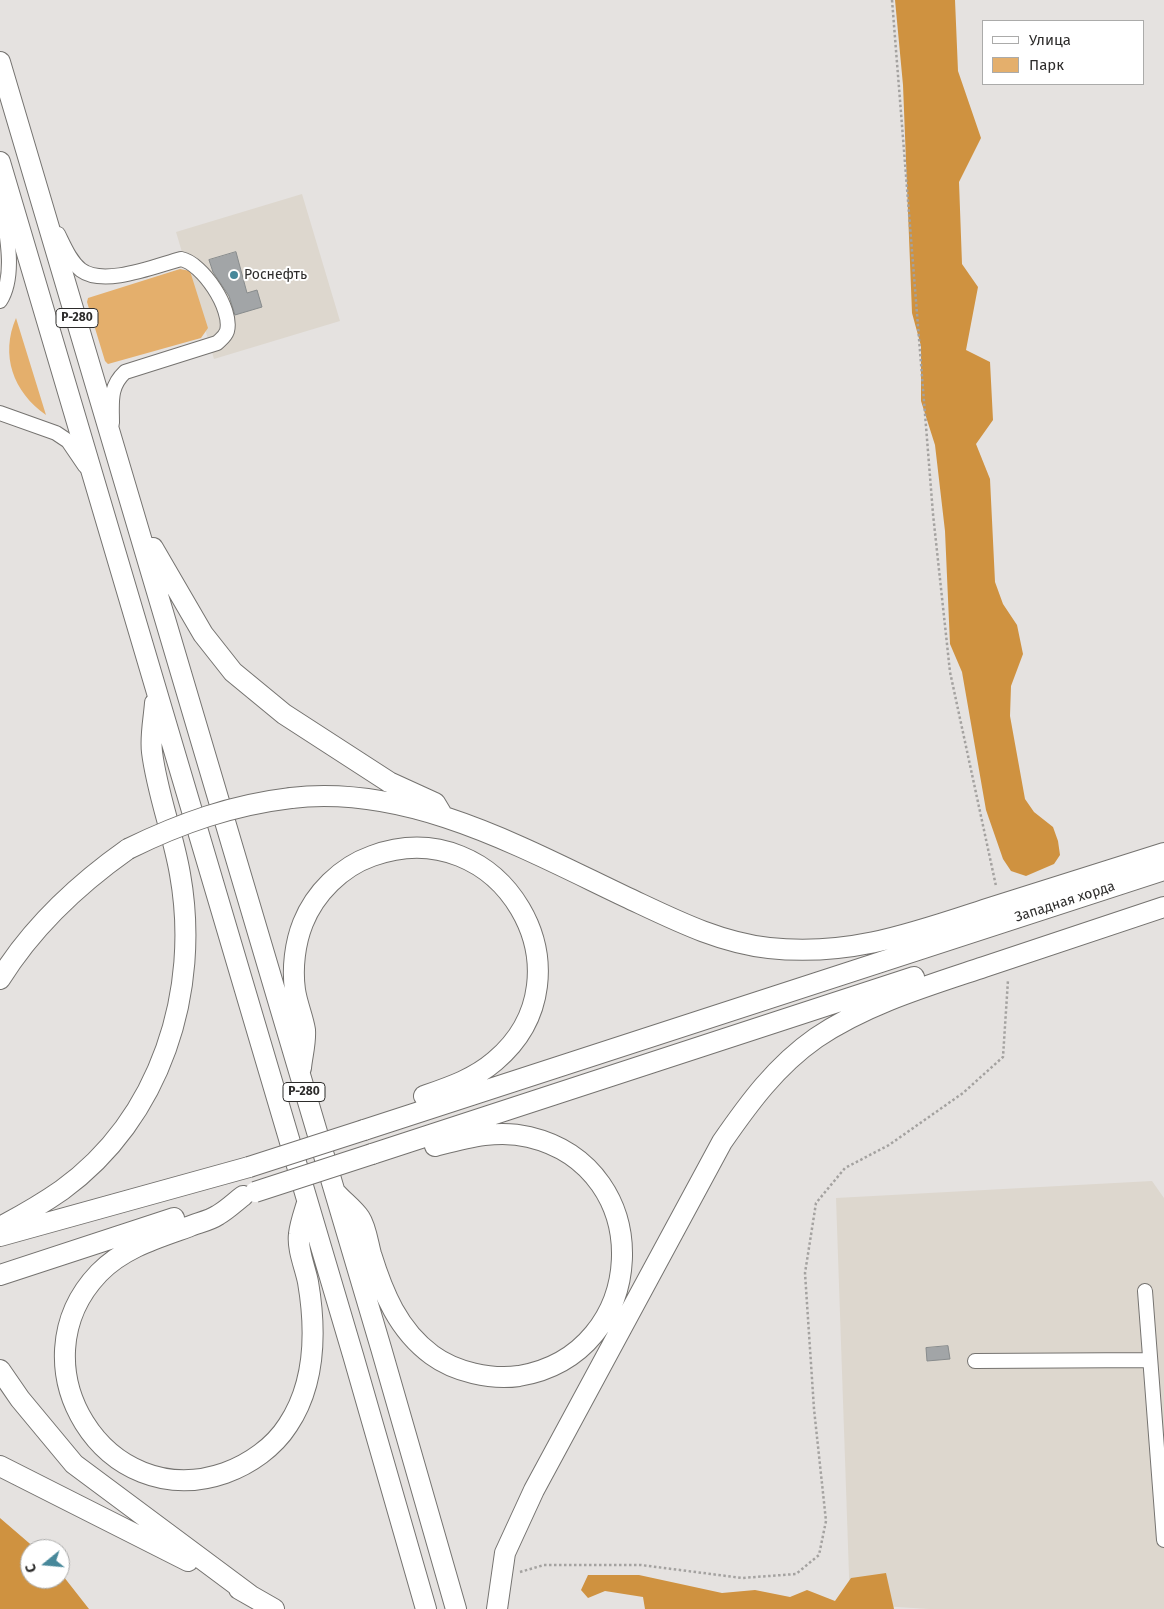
<!DOCTYPE html>
<meta charset="utf-8">
<style>
body{margin:0}
#map{position:relative;width:1164px;height:1609px;overflow:hidden;background:#e5e2e0;font-family:"Fira Sans",sans-serif}
canvas{display:block}
.legend{position:absolute;left:982px;top:20px;width:162px;height:65px;box-sizing:border-box;background:#fff;border:1px solid #ababaa;margin:0;padding:6px 9px;list-style:none;font-size:15px;color:#2d2c2b}
.legend li{display:flex;align-items:center;gap:10px;height:25px}
.legend b{width:25px;border:1px solid #ababaa}
.north{position:absolute;left:20px;top:1539px;width:50px;height:50px;box-sizing:border-box;background:#fff;border:1px solid #ababaa;border-radius:50%;rotate:253deg;font-size:14px;font-weight:700;line-height:20px;text-align:center;color:#2d2c2b}
.north::after{content:'';display:block;margin:auto;width:18px;height:22px;background:#47889a;clip-path:polygon(50% 0,100% 100%,50% 72%,0 100%)}
</style>
<div id="map">
<canvas width="1164" height="1609"></canvas>
<ul class="legend">
<li><b style="height:6px;background:#fff"></b>Улица</li>
<li><b style="height:14px;background:#e4af6c"></b>Парк</li>
</ul>
<div class="north">С</div>
</div>
<script>
const ctx = document.querySelector('canvas').getContext('2d');
ctx.lineJoin = 'round';
function fill(path, color) { ctx.fillStyle = color; ctx.fill(path, 'evenodd'); }
function trace(path, color, width, dash) { ctx.strokeStyle = color; ctx.lineWidth = width; ctx.lineCap = dash ? 'butt' : 'round'; ctx.setLineDash(dash || []); ctx.stroke(path); }
function write(font, color, halo, rows, align = 'center') {
  ctx.font = font + ' "Fira Sans",sans-serif'; ctx.lineWidth = 4; ctx.setLineDash([]); ctx.textBaseline = 'middle'; ctx.strokeStyle = halo; ctx.fillStyle = color; for (const [text, x, y, turn = 0] of rows) {
    ctx.save(); ctx.translate(x, y); ctx.rotate((+turn || 0) * Math.PI / 180); ctx.textAlign = isNaN(turn) ? turn : align; if (halo) ctx.strokeText(text, 0, 0); ctx.fillText(text, 0, 0); ctx.restore();
  }
}
const built = new Path2D(`
 M 302,194 L 340,321 L 214,359 L 176,232 Z
 M 1152,1181 L 1164,1198 L 1164,1609 L 929,1609 L 850,1604 L 836,1198 Z`);
const green = new Path2D(`
 M 180,269 L 190,271 L 208,328 L 201,338 L 108,364 L 105,361 L 87,302 L 88,298 Z
 M 16,318 L 46,415 C 13,392 0,355 16,318 Z`);
const forest = new Path2D(`
 M 895,0 L 955,0 L 958,71 L 981,138 L 959,182 L 962,264 L 978,287 L 966,350 L 990,362 L 993,420 L 976,444 L 990,479 L 995,582 L 1003,604 L 1017,625 L 1023,654 L 1011,686 L 1010,716 L 1025,799 L 1034,812 L 1053,827 L 1058,841 L 1060,855 L 1054,864 L 1026,876 L 1011,871 L 1003,859 L 986,810 L 962,672 L 950,644 L 945,531 L 935,445 L 921,401 L 921,346 L 912,313 L 903,85 Z
 M 0,1518 L 36,1549 L 30,1549 L 30,1579 L 60,1579 L 60,1572 L 89,1609 L 0,1609 Z
 M 886,1573 L 894,1609 L 645,1609 L 643,1597 L 605,1591 L 588,1598 L 581,1590 L 588,1575 L 639,1575 L 722,1593 L 755,1590 L 790,1597 L 807,1590 L 835,1601 L 851,1578 Z`);
const building = new Path2D(`
 M 236,252 L 247,293 L 257,290 L 262,307 L 235,315 L 229,296 L 213,272 L 209,260 Z
 M 948,1346 L 950,1359 L 927,1361 L 926,1348 Z`);
const path = new Path2D(`
 M 892,0 L 933,514 L 950,672 L 996,886
 M 520,1572 L 544,1565 L 641,1565 L 742,1578 L 796,1574 L 819,1555 L 826,1521 L 814,1409 L 805,1273 L 816,1203 L 845,1168 L 889,1145 L 963,1093 L 1003,1057 L 1008,980`);
const minor = new Path2D(`
 M 0,191 C 4,223 18,273 0,301
 M 58,234 C 64,246 70,261 81,270 C 104,287 155,266 181,259 C 202,263 233,309 227,331 C 225,337 221,339 217,343 L 125,372 C 109,387 112,402 112,423
 M 0,413 L 56,433 L 68,441 L 85,466
 M 1145,1291 L 1164,1540
 M 975,1361 L 1150,1360`);
const highway = new Path2D(`
 M 0,62 L 381,1348 L 456,1609
 M 0,162 L 353,1355 L 426,1609
 M 153,548 L 203,634 L 233,672 L 284,714 L 389,782 L 435,803 L 441,813
 M 291,798 C 409,784 523,848 626,897 C 673,919 717,942 769,948 C 851,957 916,932 993,907 C 1050,889 1107,871 1164,853
 M 0,979 C 33,926 77,885 128,849
 M 301,1068 C 302,1056 306,1043 305,1030 C 303,1017 297,1004 295,990 C 292,968 295,943 303,923 C 315,893 341,867 372,856 C 501,809 597,975 495,1061 C 474,1079 450,1087 424,1096
 M 364,1130 L 1164,870
 M 372,1154 L 914,977
 M 336,1193 C 343,1201 354,1209 360,1218 C 366,1227 368,1243 371,1254 C 383,1293 398,1330 432,1355 C 455,1372 491,1380 519,1376 C 650,1354 659,1168 529,1137 C 497,1129 466,1138 435,1146
 M 243,1196 C 235,1202 227,1210 218,1215 C 209,1221 197,1223 188,1227 C 157,1238 123,1248 99,1273 C 12,1364 105,1515 225,1473 C 250,1464 274,1447 288,1425 C 316,1383 316,1329 308,1282 C 305,1267 297,1249 299,1234 C 300,1224 304,1213 307,1203
 M 0,1227 C 21,1216 42,1204 62,1190 C 161,1118 201,991 180,874 C 173,833 157,793 152,752 C 150,736 154,718 155,703
 M 0,1236 L 249,1167
 M 0,1275 L 174,1218
 M 0,1370 L 20,1399 L 74,1464 L 250,1595
 M 0,1466 L 188,1561
 M 239,1589 L 274,1609
 M 497,1609 L 505,1553 L 534,1490 L 722,1142 C 749,1103 776,1066 816,1038 C 866,1004 927,986 984,967 C 1044,947 1104,927 1164,907`);
const highwayBridge = new Path2D(`
 M 128,849 C 181,823 232,805 291,798
 M 249,1167 L 364,1130
 M 255,1192 L 372,1154`);
const markers = [
 [234,275,5,"#47889a"]
];
const shields = [
 [77,318,42],
 [304,1092,42]
];
const shieldNames = [
 ["Р-280",77,318],
 ["Р-280",304,1092]
];
const poiNames = [
 ["Роснефть",244,275]
];
const streetNames = [
 ["Западная хорда",1065,902,-18]
];
fill(built, '#ddd7ce');
fill(green, '#e4af6c');
fill(forest, '#cf9240');
fill(building, '#a2a5a7');
trace(building, '#888c8d', 1);
trace(minor, '#757370', 16);
trace(highway, '#757370', 22);
trace(path, '#a4a2a0', 2.5, [2.5, 2.5]);
trace(minor, '#fff', 14);
trace(highway, '#fff', 20);
trace(highwayBridge, '#757370', 22, []);
trace(highwayBridge, '#fff', 20);
for (const [x, y, r, color] of markers) { const dot = new Path2D(); dot.arc(x, y, r, 0, 2 * Math.PI); ctx.fillStyle = color; ctx.fill(dot); trace(dot, '#fff', 2); }
for (const [x, y, w] of shields) { const box = new Path2D(); box.roundRect(x - w / 2, y - 9.5, w, 19, 4); ctx.fillStyle = '#fff'; ctx.fill(box); trace(box, '#2d2c2b', 1); }
write('bold 12px', '#2d2c2b', null, shieldNames);
write('14px', '#2d2c2b', '#fff', poiNames, 'left');
write('14px', '#2d2c2b', '#fff', streetNames);
</script>
